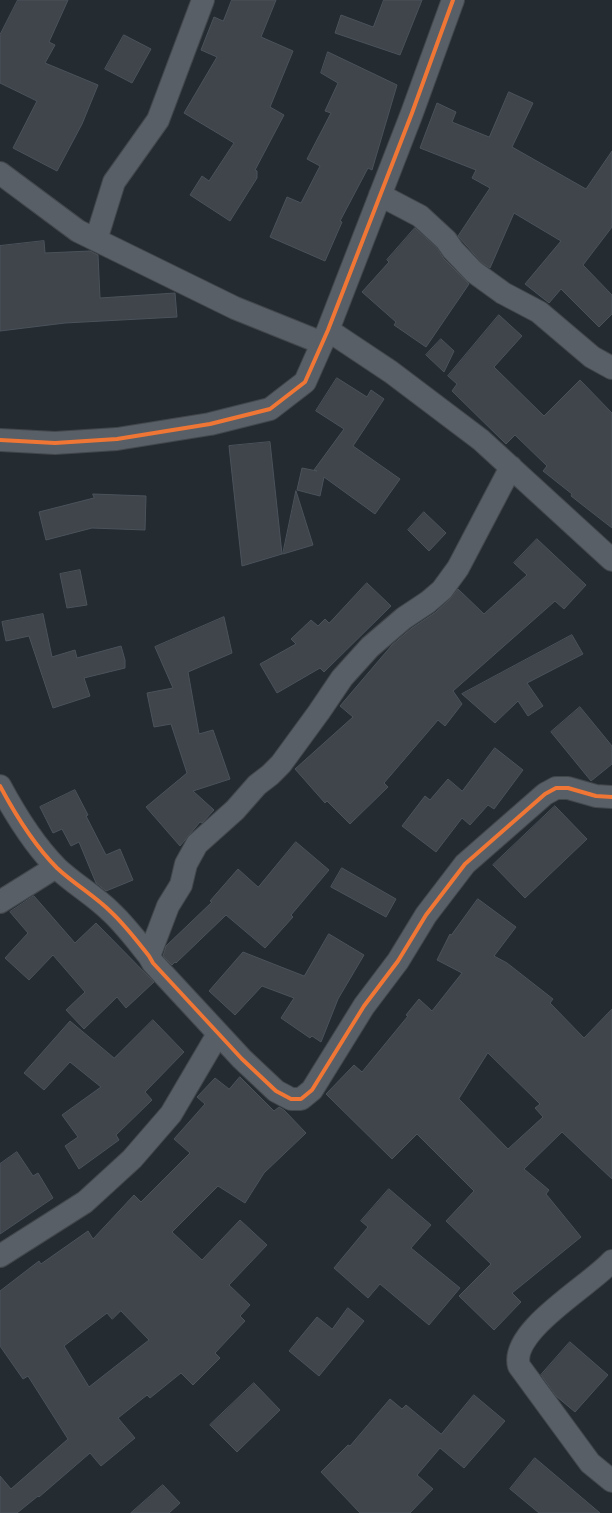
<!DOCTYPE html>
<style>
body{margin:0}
canvas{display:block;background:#242b31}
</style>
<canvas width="612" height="1513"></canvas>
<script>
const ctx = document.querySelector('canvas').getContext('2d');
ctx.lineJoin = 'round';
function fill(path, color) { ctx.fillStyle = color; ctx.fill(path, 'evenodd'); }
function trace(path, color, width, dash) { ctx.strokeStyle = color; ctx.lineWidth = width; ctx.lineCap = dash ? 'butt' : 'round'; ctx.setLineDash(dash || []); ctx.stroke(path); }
const building = new Path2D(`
 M 18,0 L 68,0 L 49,42 L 55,45 L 45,63 L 98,85 L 82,124 L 57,171 L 13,148 L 37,101 L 0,83 L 0,35 Z
 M 232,0 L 276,0 L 261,37 L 293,51 L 270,107 L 284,115 L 255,170 L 257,171 L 257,178 L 230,221 L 190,195 L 202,176 L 209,181 L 234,143 L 184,113 L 217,57 L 201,50 L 214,17 L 223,21 Z
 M 384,0 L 422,0 L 400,55 L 335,33 L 341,15 L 373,27 Z
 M 124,35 L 151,49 L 132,83 L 105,69 Z
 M 328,52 L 397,85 L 372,170 L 368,168 L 340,221 L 342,222 L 325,261 L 270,237 L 287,197 L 301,203 L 320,166 L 307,159 L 331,113 L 325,111 L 338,83 L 321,73 Z
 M 509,92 L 533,103 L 512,147 L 586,189 L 612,151 L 612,227 L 583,265 L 612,295 L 612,314 L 599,327 L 561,289 L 549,303 L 525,284 L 561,241 L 514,213 L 490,268 L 482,263 L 458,236 L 490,188 L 472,178 L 476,170 L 420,148 L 437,103 L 456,112 L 452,122 L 489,137 Z
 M 415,228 L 437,248 L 444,259 L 469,284 L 426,347 L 394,325 L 396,322 L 362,292 L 389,262 L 387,260 Z
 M 44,241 L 45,253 L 90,251 L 98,255 L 100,298 L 175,293 L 177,317 L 65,323 L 0,331 L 0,246 Z
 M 499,315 L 522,336 L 494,367 L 544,416 L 580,380 L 612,413 L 612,528 L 571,496 L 572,494 L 543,471 L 547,466 L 515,435 L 506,444 L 452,391 L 457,384 L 448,376 Z
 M 441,339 L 454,351 L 444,372 L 426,355 Z
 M 337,378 L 367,397 L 371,390 L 384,399 L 353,446 L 400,479 L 375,514 L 324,477 L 320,496 L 297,490 L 302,468 L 317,471 L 314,470 L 344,429 L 316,411 Z
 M 270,442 L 282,554 L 242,566 L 229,446 Z
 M 296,491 L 313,545 L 283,554 Z
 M 93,494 L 146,496 L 145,530 L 92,528 L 46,540 L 39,512 L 94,498 Z
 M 424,512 L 446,533 L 429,551 L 408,530 Z
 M 537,539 L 586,585 L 564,609 L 555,601 L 453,691 L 462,704 L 445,726 L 438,720 L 384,783 L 388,787 L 350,824 L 327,801 L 325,803 L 295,769 L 353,717 L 340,706 L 392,645 L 412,628 L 436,612 L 450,599 L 458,589 L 484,614 L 527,575 L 514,563 Z
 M 80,570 L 87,605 L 67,608 L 60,574 Z
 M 367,583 L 391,606 L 324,672 L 320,668 L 277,693 L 260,664 L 296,644 L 291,639 L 311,620 L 318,626 L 325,619 L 329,623 Z
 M 43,614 L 52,657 L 75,650 L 77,658 L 121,646 L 125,660 L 125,668 L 84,678 L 90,696 L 53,708 L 29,636 L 6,641 L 2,622 Z
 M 224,617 L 232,653 L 188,672 L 199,734 L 213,730 L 230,779 L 193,791 L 214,810 L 202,823 L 200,822 L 180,846 L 146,807 L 187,773 L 171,724 L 154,727 L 147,693 L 173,688 L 155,647 Z
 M 572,635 L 583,654 L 527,683 L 543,706 L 528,716 L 518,701 L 495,723 L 462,694 Z
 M 580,707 L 612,746 L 612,764 L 591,781 L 551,732 Z
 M 495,748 L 523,770 L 494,809 L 488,805 L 470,825 L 462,818 L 436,852 L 402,826 L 425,796 L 430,800 L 448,779 L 462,791 Z
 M 75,790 L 88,815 L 86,816 L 106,855 L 120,849 L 133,880 L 106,891 L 96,883 L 79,842 L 71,846 L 62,829 L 53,833 L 40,807 Z
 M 555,806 L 587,839 L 525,898 L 493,865 Z
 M 296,842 L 329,870 L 291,915 L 293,917 L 265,948 L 226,915 L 176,963 L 175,962 L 172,965 L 163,956 L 166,946 L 212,902 L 210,901 L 238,869 L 258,887 Z
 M 342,868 L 396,899 L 386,917 L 331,887 Z
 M 34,896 L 75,943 L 96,923 L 154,982 L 126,1008 L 117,997 L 84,1029 L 66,1010 L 85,992 L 53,955 L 29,980 L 5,958 L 28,933 L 10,912 Z
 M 478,899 L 516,927 L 494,956 L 507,963 L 553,999 L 550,1003 L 584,1038 L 612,1009 L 612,1179 L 562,1132 L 524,1169 L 549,1190 L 546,1194 L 581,1237 L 512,1293 L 521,1302 L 494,1330 L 459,1296 L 491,1264 L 446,1221 L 474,1191 L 417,1134 L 392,1159 L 326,1094 L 354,1065 L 362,1072 L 408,1016 L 406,1015 L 419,999 L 432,1011 L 462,973 L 437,960 L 450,934 L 451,935 ZM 488,1053 L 540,1104 L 535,1108 L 543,1117 L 508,1149 L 459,1099 Z
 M 329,934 L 364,955 L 338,999 L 321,1042 L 312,1036 L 310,1038 L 281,1018 L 294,998 L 262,986 L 235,1015 L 209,991 L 243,952 L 304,976 Z
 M 153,1020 L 184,1052 L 145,1092 L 152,1100 L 116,1135 L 119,1140 L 79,1169 L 65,1146 L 78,1137 L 62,1115 L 101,1087 L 70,1062 L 44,1090 L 24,1073 L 70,1021 L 114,1058 Z
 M 240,1077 L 274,1111 L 279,1107 L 284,1110 L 306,1133 L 264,1173 L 245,1203 L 218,1186 L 172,1232 L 202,1260 L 240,1220 L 267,1245 L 229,1285 L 250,1305 L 240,1316 L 245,1321 L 215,1353 L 220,1358 L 193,1385 L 181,1373 L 150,1398 L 147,1395 L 118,1418 L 135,1438 L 101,1466 L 90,1453 L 39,1497 L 38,1496 L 17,1513 L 0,1513 L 0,1476 L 11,1489 L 68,1439 L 28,1376 L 23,1379 L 0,1346 L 0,1291 L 39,1261 L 41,1264 L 88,1231 L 93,1239 L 134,1195 L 141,1202 L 190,1153 L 174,1139 L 205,1104 L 197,1097 L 215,1078 L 229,1089 ZM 121,1311 L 149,1340 L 89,1387 L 64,1346 L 107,1313 L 112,1319 Z
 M 17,1152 L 33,1176 L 38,1173 L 53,1198 L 0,1234 L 0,1164 Z
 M 389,1189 L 431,1225 L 411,1248 L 460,1288 L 429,1325 L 380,1284 L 368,1298 L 334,1268 L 368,1227 L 361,1221 Z
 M 348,1308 L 364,1321 L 319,1376 L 289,1351 L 317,1317 L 332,1329 Z
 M 570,1342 L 608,1375 L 575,1412 L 556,1396 L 541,1375 Z
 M 254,1383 L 280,1410 L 237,1452 L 210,1425 Z
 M 474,1395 L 505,1421 L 464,1468 L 440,1448 L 417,1475 L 433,1489 L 410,1513 L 360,1513 L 321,1472 L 348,1445 L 350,1446 L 390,1399 L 402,1409 L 406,1405 L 441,1434 Z
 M 535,1458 L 600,1513 L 539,1513 L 510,1489 Z
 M 163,1485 L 180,1503 L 169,1513 L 131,1513 Z`);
const minor = new Path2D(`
 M 0,173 L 78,231 L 235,308 L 322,343
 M 380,195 L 420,216 L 446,240 L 453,250 L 474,272 L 503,293 L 539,312 L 592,357 L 612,368
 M 96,240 L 114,182 L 158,120 L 203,0
 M 328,330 L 391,372 L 481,440 L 612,560
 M 0,440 L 55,443 L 117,439 L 210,424 L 270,409 L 305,382 L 328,330 L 412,113 L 453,0
 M 0,786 C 15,814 34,845 57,868 C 74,884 95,896 111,912 C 125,925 137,941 149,956 L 153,963 L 242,1059 L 276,1091 L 291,1099 L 301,1099 L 312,1090 L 364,1006 L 398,961 L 426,915 L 465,864 L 545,794 L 556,788 L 568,788 L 596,796 L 612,797
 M 0,902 L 56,867
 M 149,956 L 168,906 L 181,885 L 186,864 L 197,844 L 235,810 L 257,785 L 270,775 L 281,764 L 319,712 L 342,678 L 370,647 L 404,618 L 428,602 L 442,590 L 458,568 L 511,467
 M 0,1256 L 85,1202 L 132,1159 L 171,1114 L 218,1034
 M 612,1261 C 591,1285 509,1331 519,1366 L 590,1463 L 612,1481`);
const cycleway = new Path2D(`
 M 0,440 L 55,443 L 117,439 L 210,424 L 270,409 L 305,382 L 328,330 L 412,113 L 453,0
 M 0,786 C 15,814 34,845 57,868 C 74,884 95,896 111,912 C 125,925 137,941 149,956 L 153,963 L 242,1059 L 276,1091 L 291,1099 L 301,1099 L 312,1090 L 364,1006 L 398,961 L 426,915 L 465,864 L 545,794 L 556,788 L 568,788 L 596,796 L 612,797`);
fill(building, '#3f454b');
trace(building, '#4b525a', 1);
trace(minor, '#42474c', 24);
trace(minor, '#585f66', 22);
trace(cycleway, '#f07635', 4);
</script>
